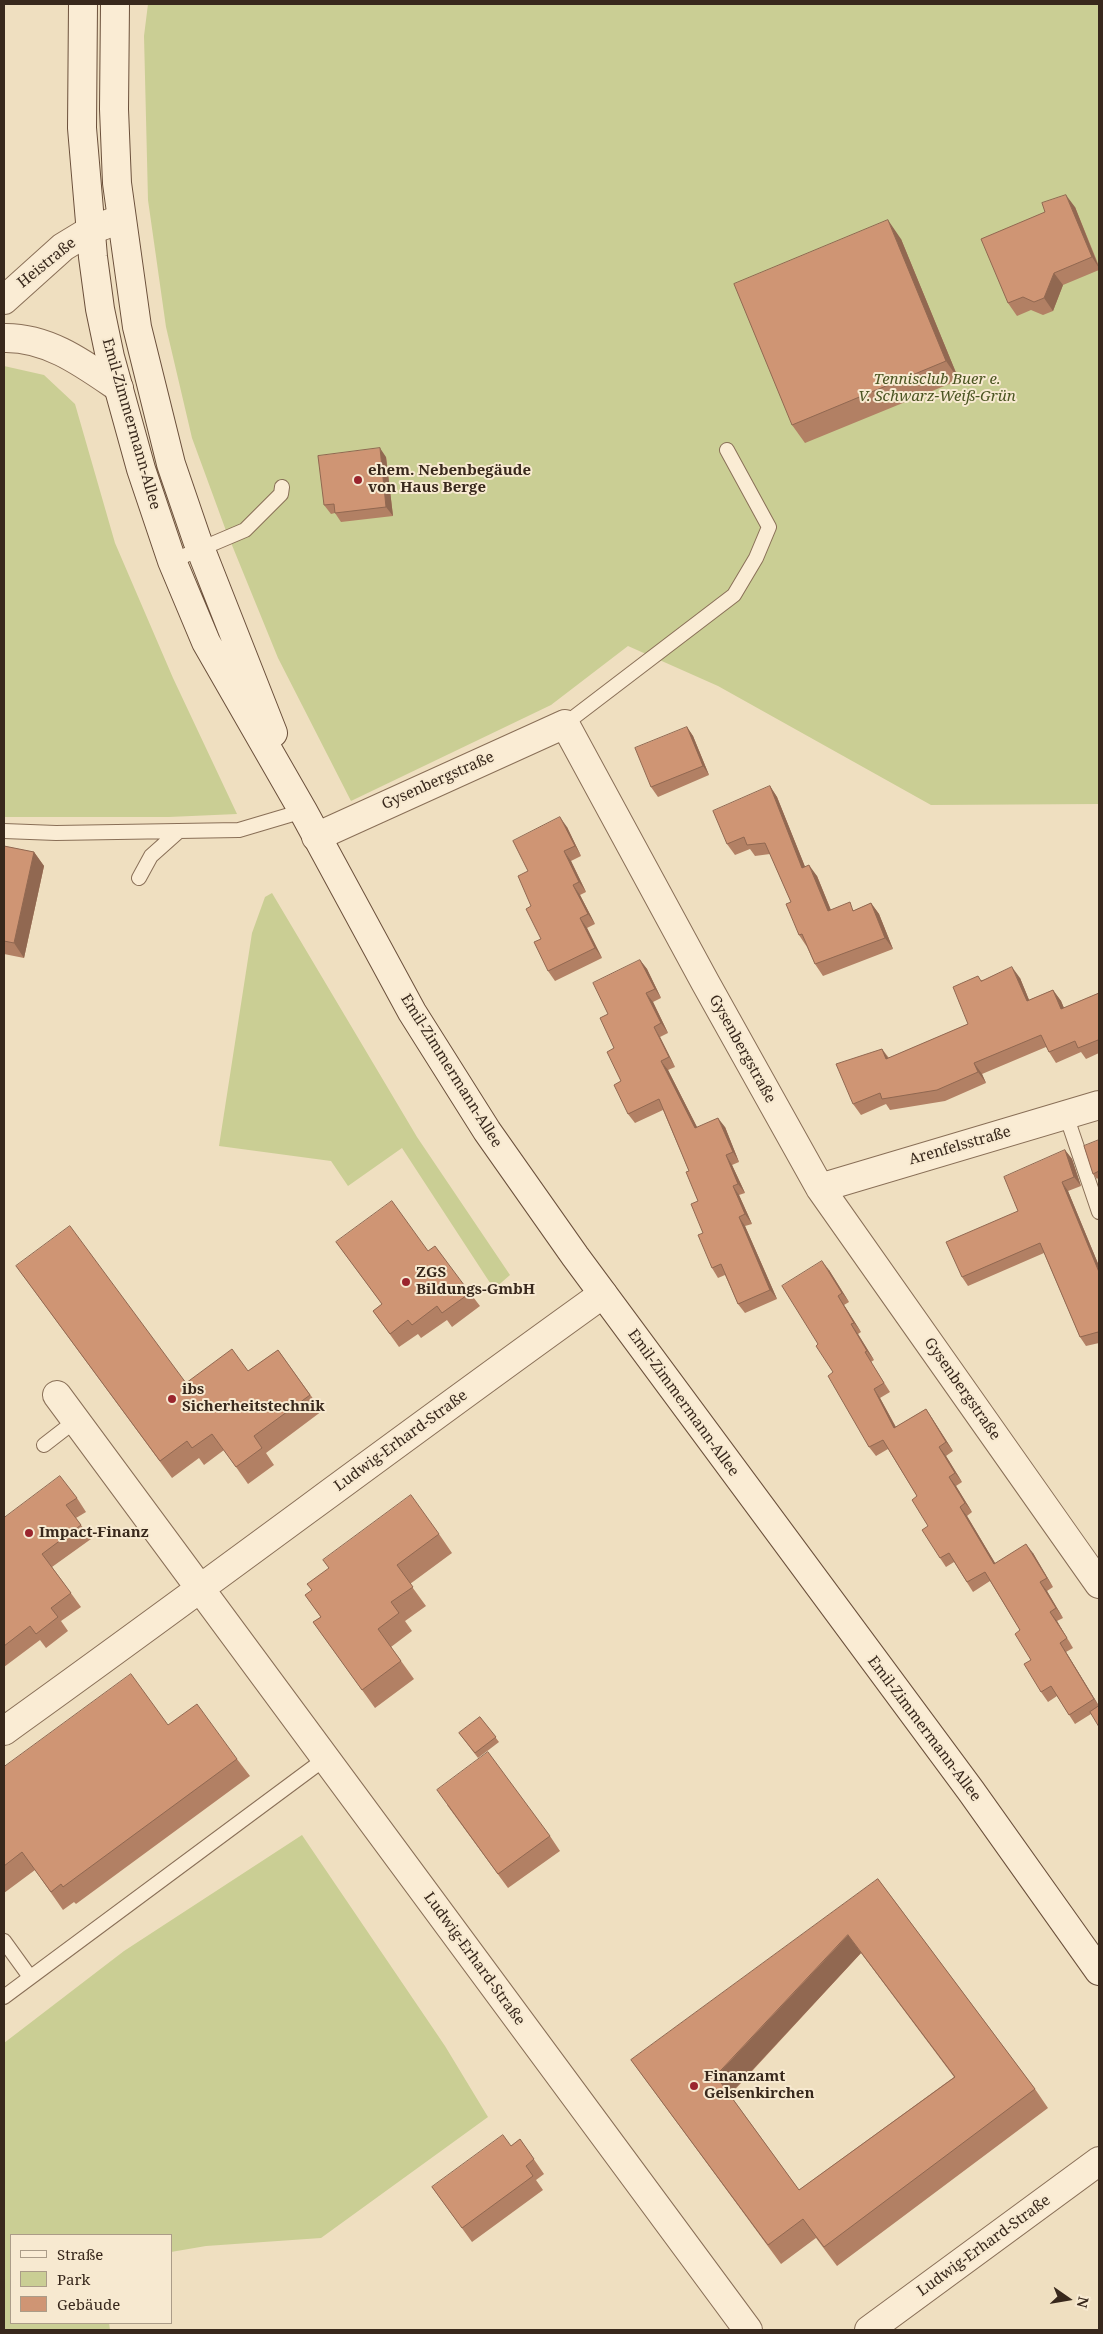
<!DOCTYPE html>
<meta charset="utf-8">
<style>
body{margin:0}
#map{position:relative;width:1103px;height:2334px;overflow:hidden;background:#efdfc0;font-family:"Noto Serif",serif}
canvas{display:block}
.frame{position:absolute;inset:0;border:5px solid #38281c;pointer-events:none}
.legend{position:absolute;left:10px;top:2234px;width:162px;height:90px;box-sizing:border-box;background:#f7e9d0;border:1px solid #ab9c88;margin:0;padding:6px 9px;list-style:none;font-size:15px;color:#38281c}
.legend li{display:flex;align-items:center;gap:10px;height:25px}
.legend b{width:25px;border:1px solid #ab9c88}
.north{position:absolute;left:1043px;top:2274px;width:50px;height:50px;-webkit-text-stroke:4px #f7e9d0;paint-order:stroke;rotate:103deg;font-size:14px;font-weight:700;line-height:20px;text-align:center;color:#38281c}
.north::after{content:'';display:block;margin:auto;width:18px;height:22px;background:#38281c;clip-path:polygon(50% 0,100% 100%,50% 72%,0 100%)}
</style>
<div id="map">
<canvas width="1103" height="2334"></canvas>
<div class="frame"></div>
<ul class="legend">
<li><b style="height:6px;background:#faecd4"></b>Straße</li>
<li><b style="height:14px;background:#cace94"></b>Park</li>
<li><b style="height:14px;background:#cf9574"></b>Gebäude</li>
</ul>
<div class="north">N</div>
</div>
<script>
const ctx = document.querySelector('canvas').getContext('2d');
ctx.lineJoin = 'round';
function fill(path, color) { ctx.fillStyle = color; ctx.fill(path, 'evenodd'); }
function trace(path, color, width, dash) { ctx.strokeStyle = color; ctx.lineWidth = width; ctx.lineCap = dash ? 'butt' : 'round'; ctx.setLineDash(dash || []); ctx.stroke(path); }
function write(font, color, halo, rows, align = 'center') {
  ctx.font = font + ' "Noto Serif",serif'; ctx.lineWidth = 4; ctx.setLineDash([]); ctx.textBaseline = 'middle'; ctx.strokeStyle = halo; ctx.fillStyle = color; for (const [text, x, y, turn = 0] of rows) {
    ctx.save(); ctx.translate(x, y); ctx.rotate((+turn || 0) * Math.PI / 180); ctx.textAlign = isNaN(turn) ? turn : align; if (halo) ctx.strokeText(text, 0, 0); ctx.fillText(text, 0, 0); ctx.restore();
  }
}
const green = new Path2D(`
 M 148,4 L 1099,4 L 1099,804 L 931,805 L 718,686 L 628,646 L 551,705 L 351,801 L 278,658 L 225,528 L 192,438 L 166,327 L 148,200 L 144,36 Z
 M 4,366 L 44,375 L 75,404 L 115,543 L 173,678 L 237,814 L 169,817 L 4,817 Z
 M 272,893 L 417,1137 L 510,1275 L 494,1289 L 402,1148 L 348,1186 L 331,1161 L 219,1146 L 252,933 L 265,897 Z
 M 302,1835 L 445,2046 L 488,2117 L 321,2238 L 206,2246 L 171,2252 L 171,2235 L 11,2235 L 11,2323 L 109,2323 L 110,2330 L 4,2330 L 4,2043 L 124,1951 Z`);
const service = new Path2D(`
 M 172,561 L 245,530 L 281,494 L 282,487
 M 565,724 L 734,595 L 756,558 L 769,527 L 727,450
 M 4,831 L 56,833 L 239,830 L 303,811
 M 139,878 L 151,856 L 179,831
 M 1066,1115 L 1099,1212
 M 44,1445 L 75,1421
 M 4,1941 L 30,1977
 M 4,1997 L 326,1758`);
const minor = new Path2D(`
 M 316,837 L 565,724 L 705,982 L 820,1188 L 1099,1584
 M 820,1188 L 1099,1105
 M 57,1395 L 748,2330
 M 4,1731 C 205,1587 402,1438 603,1294
 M 869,2330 L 1099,2161`);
const tertiary = new Path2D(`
 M 4,300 L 63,247 L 91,230 L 121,219
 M 4,338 C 48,337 84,364 119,388`);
const secondary = new Path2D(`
 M 83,4 L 82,128 L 93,257 L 100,309 L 110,357 L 141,469 L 172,561 L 206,642 L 303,811 L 412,1012 L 487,1131 L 575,1256 L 971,1791 L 1099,1971
 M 115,4 L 114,109 L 117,183 L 137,327 L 171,464 L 197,540 L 273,733`);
const wall = new Path2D(`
 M 1075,207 L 1099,266 L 1099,270 L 1063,285 L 1053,311 L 1043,315 L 1031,310 L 1017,316 L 1008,303 Z
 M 901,239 L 959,380 L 805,443 L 792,425 Z
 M 386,457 L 393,516 L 341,522 L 335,513 L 331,514 L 324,505 Z
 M 687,727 L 693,736 L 709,775 L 658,797 L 651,787 Z
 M 770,786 L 777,797 L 805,867 L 817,876 L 831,910 L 855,910 L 871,903 L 879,914 L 893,949 L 823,976 L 815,964 L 807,947 L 799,935 L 791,902 L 770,854 L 755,856 L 750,849 L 735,855 L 727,844 Z
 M 567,827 L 581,856 L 571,861 L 586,892 L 580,895 L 595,924 L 587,928 L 602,958 L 555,981 L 548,971 L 541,939 L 531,906 Z
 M 4,846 L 34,852 L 44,866 L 24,958 L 4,954 Z
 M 640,960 L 647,969 L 661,998 L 653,1002 L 668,1033 L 660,1037 L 675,1067 L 668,1070 L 697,1127 L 725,1127 L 739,1162 L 732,1165 L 745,1193 L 739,1195 L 752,1224 L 745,1226 L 777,1299 L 745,1313 L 738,1304 L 725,1275 L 718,1278 L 712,1268 L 703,1233 L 698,1201 L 689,1171 L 663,1110 L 635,1123 L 628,1114 L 614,1048 L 608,1014 Z
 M 1020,978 L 1029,1000 L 1053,990 L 1061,1001 L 1064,1008 L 1099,993 L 1099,1053 L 1086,1059 L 1081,1052 L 1056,1063 L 1049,1052 L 1046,1047 L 982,1074 L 986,1083 L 945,1101 L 890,1110 L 886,1104 L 861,1115 L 853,1104 L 882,1049 L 889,1058 L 968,1024 L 981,980 Z
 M 1099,1140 L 1099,1177 L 1097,1179 L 1093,1174 Z
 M 1065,1150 L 1072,1159 L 1081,1186 L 1068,1191 L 1099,1266 L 1099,1343 L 1086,1346 L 1080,1337 L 1044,1253 L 968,1286 L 962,1277 L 1018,1211 Z
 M 336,1242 L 428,1251 L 470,1293 L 480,1306 L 452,1327 L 447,1320 L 421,1338 L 418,1334 L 399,1347 L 373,1311 L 382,1304 Z
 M 16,1266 L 186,1383 L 248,1371 L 278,1350 L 322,1411 L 266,1453 L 274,1465 L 248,1484 L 224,1450 L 204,1465 L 199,1458 L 172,1478 Z
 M 829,1270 L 849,1302 L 844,1305 L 861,1332 L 858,1334 L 874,1360 L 871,1362 L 890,1392 L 880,1398 L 896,1427 L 926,1409 L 953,1451 L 946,1456 L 962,1482 L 956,1486 L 972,1512 L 967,1516 L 995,1563 L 1033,1553 L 1053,1587 L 1047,1591 L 1063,1618 L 1057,1621 L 1073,1648 L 1066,1652 L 1099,1706 L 1091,1714 L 1075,1724 L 1057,1696 L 1048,1702 L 1041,1692 L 1031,1660 L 1020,1630 L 990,1581 L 973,1592 L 954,1562 L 946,1567 L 940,1558 L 917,1496 L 888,1449 L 876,1456 L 869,1447 L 833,1372 Z
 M 77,1498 L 86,1512 L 76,1518 L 91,1539 L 52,1567 L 81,1607 L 61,1621 L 68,1631 L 46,1648 L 40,1640 L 4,1667 L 4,1518 Z
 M 439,1534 L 452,1553 L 410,1584 L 426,1606 L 405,1621 L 412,1631 L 391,1647 L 414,1679 L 375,1708 L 313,1622 L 321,1617 L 305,1595 Z
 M 480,1717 L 499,1742 L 478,1758 L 459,1733 Z
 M 168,1725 L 237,1759 L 250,1776 L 76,1904 L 74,1902 L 63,1910 L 35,1870 L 4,1893 L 4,1767 Z
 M 447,1805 L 550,1836 L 560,1851 L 508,1888 Z
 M 878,1879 L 1035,2089 L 1048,2108 L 837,2266 L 816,2238 L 781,2264 L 631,2060 ZM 861,1953 L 954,2077 L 799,2190 L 730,2095 Z
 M 520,2139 L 544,2174 L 536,2180 L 543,2190 L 472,2242 L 432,2187 L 511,2146 Z`);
const shadedWall = new Path2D(`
 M 1066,195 L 1075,207 L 1099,268 L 1092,257 Z
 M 888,220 L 901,239 L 959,380 L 946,361 Z
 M 1054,273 L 1063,285 L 1053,311 L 1044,298 Z
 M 380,448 L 386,457 L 393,516 L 386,507 Z
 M 687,727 L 693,736 L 709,775 L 703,766 Z
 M 770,786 L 777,797 L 810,879 L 802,868 Z
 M 560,817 L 567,827 L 581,856 L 575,846 Z
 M 564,851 L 571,861 L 586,892 L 579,882 Z
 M 34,852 L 44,866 L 24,958 L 14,943 Z
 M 809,865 L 817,876 L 836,923 L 828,911 Z
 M 573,885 L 580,895 L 595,924 L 588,914 Z
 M 871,903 L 879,914 L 893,949 L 885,938 Z
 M 580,918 L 587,928 L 602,958 L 595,948 Z
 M 640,960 L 647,969 L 661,998 L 655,989 Z
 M 1012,967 L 1020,978 L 1034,1012 L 1027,1001 Z
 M 1053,990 L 1061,1001 L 1069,1020 L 1061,1009 Z
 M 646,993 L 653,1002 L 668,1033 L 661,1023 Z
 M 654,1027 L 660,1037 L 675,1067 L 669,1057 Z
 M 882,1049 L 889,1060 L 886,1059 Z
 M 661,1061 L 668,1070 L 702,1137 L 695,1128 Z
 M 974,1063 L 982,1074 L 986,1083 L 978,1072 Z
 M 718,1118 L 725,1127 L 739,1162 L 733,1152 Z
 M 1065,1150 L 1072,1159 L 1081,1186 L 1074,1177 Z
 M 726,1155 L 732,1165 L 745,1193 L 738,1184 Z
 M 1062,1182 L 1068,1191 L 1099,1266 L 1099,1272 Z
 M 733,1186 L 739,1195 L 752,1224 L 745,1214 Z
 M 739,1217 L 745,1226 L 777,1299 L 770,1290 Z
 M 822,1261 L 829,1270 L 849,1302 L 842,1293 Z
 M 838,1296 L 844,1305 L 861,1332 L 854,1323 Z
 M 851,1324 L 858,1334 L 874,1360 L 867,1351 Z
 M 874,1389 L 880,1398 L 901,1437 L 894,1428 Z
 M 926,1409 L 932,1418 L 953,1451 L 946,1442 Z
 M 939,1447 L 946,1456 L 962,1482 L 955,1473 Z
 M 949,1477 L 956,1486 L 972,1512 L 965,1503 Z
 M 960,1507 L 967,1516 L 1001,1573 L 994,1564 Z
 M 1026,1544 L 1033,1553 L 1053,1587 L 1047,1578 Z
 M 1040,1582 L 1047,1591 L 1063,1618 L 1056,1608 Z
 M 1050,1612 L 1057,1621 L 1073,1648 L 1067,1638 Z
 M 1060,1643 L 1066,1652 L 1099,1706 L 1094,1699 Z
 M 848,1935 L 861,1953 L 729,2095 L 716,2076 Z`);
const building = new Path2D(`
 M 1066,195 L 1092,257 L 1054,273 L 1044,298 L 1034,302 L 1023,297 L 1008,303 L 981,239 L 1045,212 L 1042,203 Z
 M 888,220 L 946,361 L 792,425 L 734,284 Z
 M 380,448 L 386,507 L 335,513 L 334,504 L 324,505 L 318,456 Z
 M 687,727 L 703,766 L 651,787 L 635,748 Z
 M 770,786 L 802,868 L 809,865 L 828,911 L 850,902 L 853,911 L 871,903 L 885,938 L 815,964 L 802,934 L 799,935 L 786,904 L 791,902 L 765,843 L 747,845 L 744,837 L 727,844 L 713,811 Z
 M 560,817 L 575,846 L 564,851 L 579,882 L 573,885 L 588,914 L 580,918 L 595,948 L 548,971 L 534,942 L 541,939 L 526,909 L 531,906 L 518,876 L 528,871 L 513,841 Z
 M 4,846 L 34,852 L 14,943 L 4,941 Z
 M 640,960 L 655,989 L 646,993 L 661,1023 L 654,1027 L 669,1057 L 661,1061 L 695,1128 L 718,1118 L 733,1152 L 726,1155 L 738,1184 L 733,1186 L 745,1214 L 739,1217 L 770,1290 L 738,1304 L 721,1264 L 712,1268 L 698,1235 L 703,1233 L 691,1204 L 698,1201 L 686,1172 L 689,1171 L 659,1099 L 628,1114 L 614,1085 L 621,1081 L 607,1052 L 614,1048 L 600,1018 L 608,1014 L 593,983 Z
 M 1012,967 L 1027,1001 L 1053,990 L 1061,1009 L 1099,993 L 1099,1043 L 1098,1040 L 1078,1048 L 1075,1041 L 1049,1052 L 1041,1035 L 974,1063 L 978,1072 L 937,1090 L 882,1099 L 880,1093 L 853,1104 L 836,1064 L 882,1049 L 886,1059 L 968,1024 L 953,987 L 978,976 L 981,981 Z
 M 1099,1140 L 1099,1171 L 1093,1174 L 1084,1146 Z
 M 1065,1150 L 1074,1177 L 1062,1182 L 1099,1272 L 1099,1335 L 1098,1332 L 1080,1337 L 1040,1243 L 962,1277 L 946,1242 L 1018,1211 L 1004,1177 Z
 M 392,1201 L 428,1251 L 435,1246 L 470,1293 L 442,1313 L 437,1306 L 412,1325 L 408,1320 L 390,1334 L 373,1311 L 382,1304 L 336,1242 Z
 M 70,1226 L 186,1383 L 232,1349 L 248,1371 L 278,1350 L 310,1395 L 254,1436 L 262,1448 L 236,1467 L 212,1434 L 192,1448 L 187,1441 L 160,1461 L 16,1266 Z
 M 822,1261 L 842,1293 L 838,1296 L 854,1323 L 851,1324 L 867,1351 L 865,1352 L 884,1383 L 874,1389 L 894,1428 L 926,1409 L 946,1442 L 939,1447 L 955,1473 L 949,1477 L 965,1503 L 960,1507 L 994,1564 L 1026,1544 L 1047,1578 L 1040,1582 L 1056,1608 L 1050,1612 L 1067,1638 L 1060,1643 L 1094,1699 L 1069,1715 L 1051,1686 L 1041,1692 L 1024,1664 L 1031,1660 L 1015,1634 L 1020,1630 L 985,1572 L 967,1582 L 949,1553 L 940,1558 L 922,1530 L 928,1526 L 912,1500 L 917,1496 L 883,1440 L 869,1447 L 828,1376 L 833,1372 L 816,1346 L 818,1344 L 782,1286 Z
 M 60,1476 L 77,1498 L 66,1505 L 81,1525 L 42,1554 L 71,1593 L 51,1608 L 58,1617 L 36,1634 L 30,1626 L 4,1646 L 4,1518 Z
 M 411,1495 L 439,1534 L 397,1565 L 413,1587 L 391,1602 L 399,1613 L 378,1629 L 401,1661 L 362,1690 L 313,1622 L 321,1617 L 305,1595 L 312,1590 L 307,1584 L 329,1568 L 323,1560 Z
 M 131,1674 L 168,1725 L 197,1704 L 237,1759 L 63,1887 L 61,1884 L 51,1892 L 22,1852 L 4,1866 L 4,1767 Z
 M 1099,1706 L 1099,1727 L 1090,1712 Z
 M 480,1717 L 496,1737 L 475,1753 L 459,1733 Z
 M 488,1752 L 550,1836 L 498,1874 L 437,1790 Z
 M 878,1879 L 1035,2089 L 824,2247 L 803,2219 L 768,2245 L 631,2060 ZM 848,1935 L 955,2077 L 799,2190 L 716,2076 Z
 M 503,2135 L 511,2146 L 520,2139 L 534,2159 L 526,2166 L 533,2176 L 462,2228 L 432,2187 Z`);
const markers = [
 [358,480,5,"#9a252d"],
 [406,1282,5,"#9a252d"],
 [172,1399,5,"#9a252d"],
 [29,1533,5,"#9a252d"],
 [694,2086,5,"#9a252d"]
];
const streetNames = [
 ["Heistraße",47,263,-39],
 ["Emil-Zimmermann-Allee",131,424,74],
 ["Gysenbergstraße",438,781,-24],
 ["Gysenbergstraße",742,1049,61],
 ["Emil-Zimmermann-Allee",451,1071,58],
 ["Arenfelsstraße",960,1146,-16],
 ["Gysenbergstraße",962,1389,55],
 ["Emil-Zimmermann-Allee",683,1403,54],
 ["Ludwig-Erhard-Straße",401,1441,-36],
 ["Emil-Zimmermann-Allee",924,1729,53],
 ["Ludwig-Erhard-Straße",474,1959,54],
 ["Ludwig-Erhard-Straße",984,2246,-36]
];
const parkNames = [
 ["Tennisclub Buer e.",937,380],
 ["V. Schwarz-Weiß-Grün",937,397]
];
const poiNames = [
 ["ehem. Nebenbegäude",368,471],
 ["von Haus Berge",368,488],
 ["ZGS",416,1273],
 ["Bildungs-GmbH",416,1290],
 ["ibs",182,1390],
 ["Sicherheitstechnik",182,1407],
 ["Impact-Finanz",39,1533],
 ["Finanzamt",704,2077],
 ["Gelsenkirchen",704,2094]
];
fill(green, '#cace94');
trace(service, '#896f57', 16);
trace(minor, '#896f57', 30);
trace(tertiary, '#896f57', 30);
trace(secondary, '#6b503b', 30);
trace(service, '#faecd4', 14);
trace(minor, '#faecd4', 28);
trace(tertiary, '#faecd4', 28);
trace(secondary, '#faecd4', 28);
fill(wall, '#b28064');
fill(shadedWall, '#916851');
fill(building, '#cf9574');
trace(building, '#916851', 1);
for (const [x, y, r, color] of markers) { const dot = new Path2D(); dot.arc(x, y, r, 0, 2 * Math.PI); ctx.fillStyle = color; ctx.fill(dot); trace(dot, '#f7e9d0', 2); }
write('15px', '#38281c', '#f7e9d0', streetNames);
write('italic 15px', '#4b5522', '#f7e9d0', parkNames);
write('bold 15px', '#38281c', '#f7e9d0', poiNames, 'left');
</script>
